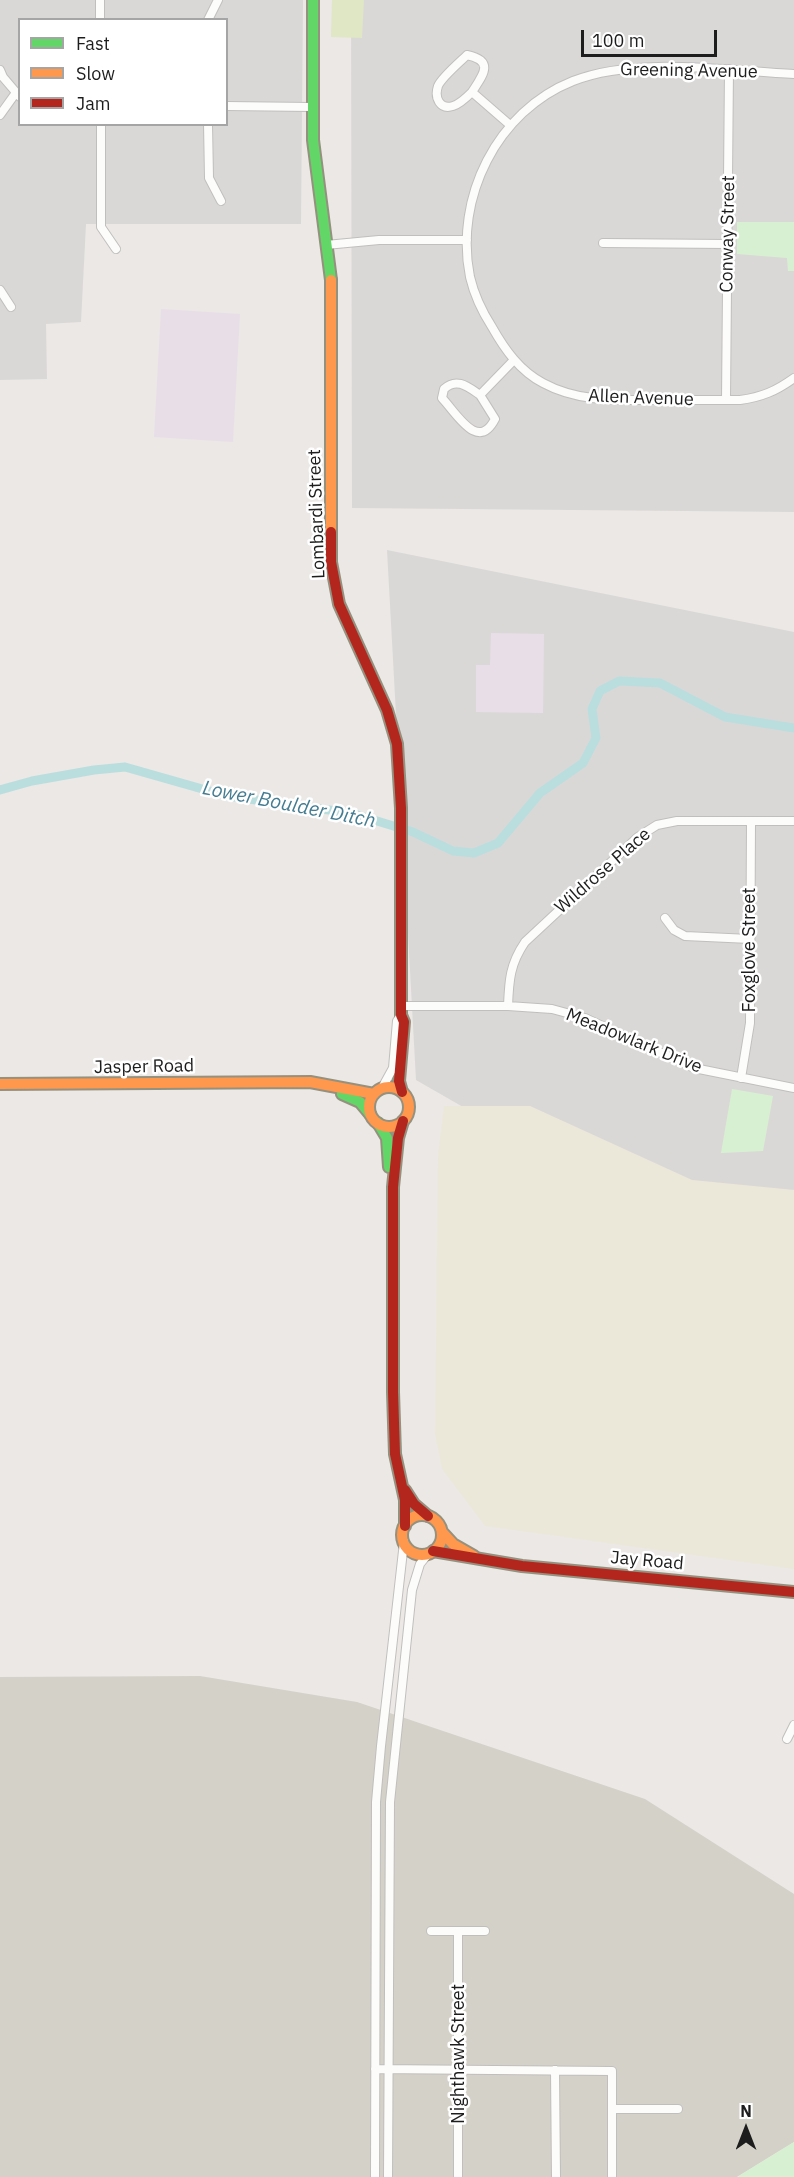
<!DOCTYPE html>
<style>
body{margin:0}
#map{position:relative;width:794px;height:2177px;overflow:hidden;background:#ebe8e6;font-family:"IBM Plex Sans",sans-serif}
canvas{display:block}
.legend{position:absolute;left:18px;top:18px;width:210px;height:108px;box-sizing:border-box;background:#fff;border:2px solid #a5a5a5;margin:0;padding:8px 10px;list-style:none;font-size:18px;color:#1d1d1d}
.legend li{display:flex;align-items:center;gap:12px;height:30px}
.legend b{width:30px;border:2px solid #a5a5a5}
.north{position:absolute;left:716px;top:2099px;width:60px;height:60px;-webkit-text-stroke:4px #fff;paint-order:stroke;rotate:0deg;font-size:16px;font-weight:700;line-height:24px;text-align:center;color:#1d1d1d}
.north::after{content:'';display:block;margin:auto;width:21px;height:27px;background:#1d1d1d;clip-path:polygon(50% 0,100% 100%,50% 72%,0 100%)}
.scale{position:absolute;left:581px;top:30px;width:136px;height:27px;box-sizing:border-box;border:3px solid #1d1d1d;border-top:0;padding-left:8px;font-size:18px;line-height:21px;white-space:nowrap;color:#1d1d1d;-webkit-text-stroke:4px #fff;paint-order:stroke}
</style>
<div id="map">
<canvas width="794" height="2177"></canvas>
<ul class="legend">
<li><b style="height:8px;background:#63d668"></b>Fast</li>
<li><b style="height:8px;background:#ff974d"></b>Slow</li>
<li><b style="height:8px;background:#b3261e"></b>Jam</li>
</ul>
<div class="north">N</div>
<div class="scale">100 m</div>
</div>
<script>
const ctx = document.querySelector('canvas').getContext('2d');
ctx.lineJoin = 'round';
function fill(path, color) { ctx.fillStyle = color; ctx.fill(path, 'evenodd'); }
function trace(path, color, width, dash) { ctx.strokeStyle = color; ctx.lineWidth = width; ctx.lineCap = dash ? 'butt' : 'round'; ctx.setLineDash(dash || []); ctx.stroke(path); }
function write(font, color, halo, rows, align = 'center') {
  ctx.font = font + ' "IBM Plex Sans",sans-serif'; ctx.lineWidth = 5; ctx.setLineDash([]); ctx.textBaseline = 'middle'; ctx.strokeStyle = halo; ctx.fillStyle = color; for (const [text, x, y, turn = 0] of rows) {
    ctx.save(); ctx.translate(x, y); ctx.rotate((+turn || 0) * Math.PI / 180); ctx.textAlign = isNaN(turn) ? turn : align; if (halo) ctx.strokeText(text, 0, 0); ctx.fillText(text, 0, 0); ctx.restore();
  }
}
const residential = new Path2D(`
 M 0,0 L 303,0 L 301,224 L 86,224 L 81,322 L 46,324 L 47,379 L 0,380 ZM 20,20 L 226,20 L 226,124 L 20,124 Z
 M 351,0 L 794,0 L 794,512 L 352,508 Z
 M 387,550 L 794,632 L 794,1297 L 416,1080 Z`);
const industrial = new Path2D(`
 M 161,309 L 240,314 L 233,442 L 154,437 Z
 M 491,633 L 544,634 L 543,713 L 476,712 L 476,665 L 490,665 Z`);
const construction = new Path2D(`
 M 200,1676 L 357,1702 L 645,1799 L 794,1894 L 794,2142 L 737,2177 L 0,2177 L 0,1677 Z`);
const farmland = new Path2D(`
 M 444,1106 L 530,1106 L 692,1180 L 794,1190 L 794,1569 L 485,1526 L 442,1469 L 435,1434 L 438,1156 Z`);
const grass = new Path2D(`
 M 332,0 L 364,0 L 362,38 L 331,37 Z`);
const park = new Path2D(`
 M 737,222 L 794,222 L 794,271 L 788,271 L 787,258 L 737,254 Z
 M 732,1089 L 773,1096 L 763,1151 L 721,1153 Z
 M 794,2142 L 794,2177 L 737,2177 Z`);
const canal = new Path2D(`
 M 0,790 L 32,781 L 94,770 L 125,767 L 227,796 L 351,813 L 413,832 L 453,851 L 474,853 L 498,843 L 540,793 L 583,763 L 596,738 L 592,709 L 600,691 L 619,681 L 660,683 L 725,717 L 794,728`);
const street = new Path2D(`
 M 100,0 L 100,20
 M 208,20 L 218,0
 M 0,70 L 3,77 L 20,97
 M 794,74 C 728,71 636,56 573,81 C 497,111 454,198 470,277 C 474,294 483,313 492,327 C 505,350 520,371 543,383 C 578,402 616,400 654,400 C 683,400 711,400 740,400 C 762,397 776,391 794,378
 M 472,92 C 467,97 460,104 453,106 C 440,110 434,98 438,86 C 442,77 459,63 467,55 C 495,61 483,75 472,92 L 510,125
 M 226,106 L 312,107
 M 0,115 L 15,94
 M 101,124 L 101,227 L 116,249
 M 208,124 L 209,178 L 221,201
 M 603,243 L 728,244
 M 326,245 L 379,240 L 467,240
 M 0,290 L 11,307
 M 480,395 L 495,419 C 478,452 457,414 442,398 L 444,389 C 457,377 468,387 480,395 L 513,361
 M 726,400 L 729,69
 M 665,918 L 674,930 L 685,936 L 750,939
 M 401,1006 L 508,1006 L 552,1009 L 585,1018 L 694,1068 L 794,1088
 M 508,1006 C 509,980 510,964 525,942 L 638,837 L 657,825 L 677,821 L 794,821
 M 741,1078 L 750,1023 L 751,821
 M 382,1088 L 393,1068 L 397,1021 L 401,1015
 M 787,1739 L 794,1725
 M 431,1931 L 485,1931
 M 458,1931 L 458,2177
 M 375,2069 L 612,2071 L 612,2177
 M 555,2070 L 556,2177
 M 612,2109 L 678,2109
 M 375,2177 L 376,1802 L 381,1746 L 404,1542
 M 388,2177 L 390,1802 L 412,1590 L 420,1564 L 428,1554`);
const fast = new Path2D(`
 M 313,0 L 313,140 L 331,280
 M 342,1094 L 360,1102 L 370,1114
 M 378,1123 L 387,1138 L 389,1167`);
const slow = new Path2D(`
 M 331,280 L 331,532
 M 0,1084 L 310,1082 L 374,1094
 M369 1107a20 20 0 1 1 40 0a20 20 0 1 1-40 0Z
 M402 1535a20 20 0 1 1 40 0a20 20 0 1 1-40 0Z
 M 442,1532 L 453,1544 L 474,1556`);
const jam = new Path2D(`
 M 331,532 L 331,562 L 339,604 L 387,710 L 397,744 L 401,808 L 401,1015 L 404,1022 L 399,1081 L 402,1092
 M 403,1121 L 398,1138 L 393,1187 L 393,1392 L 395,1454 L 405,1500 L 405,1526
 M 405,1490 L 414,1504 L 428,1516
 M 433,1551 L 522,1566 L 794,1592`);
const streetNames = [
 ["Greening Avenue",689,71,1],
 ["Conway Street",728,234,-89],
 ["Allen Avenue",641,398,2],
 ["Lombardi Street",317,514,-92],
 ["Wildrose Place",603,871,-41],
 ["Foxglove Street",750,950,-90],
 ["Meadowlark Drive",634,1041,22],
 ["Jasper Road",144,1067,-1],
 ["Jay Road",647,1561,5],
 ["Nighthawk Street",459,2054,-90]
];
const waterNames = [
 ["Lower Boulder Ditch",289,805,11]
];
fill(residential, '#dad8d7');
fill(industrial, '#e8dee7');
fill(construction, '#d4d1c8');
fill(farmland, '#ece8d9');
fill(grass, '#dfe7c5');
fill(park, '#d8f0d2');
trace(canal, '#badede', 9);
trace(street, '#c1bfbe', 10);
trace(fast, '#95917f', 14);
trace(slow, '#95917f', 14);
trace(jam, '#95917f', 14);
trace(street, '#fcfcfb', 8);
trace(fast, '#63d668', 10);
trace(slow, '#ff974d', 10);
trace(jam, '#b3261e', 10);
write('18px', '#1d1d1d', '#fff', streetNames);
write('italic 20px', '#447c92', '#fff', waterNames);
</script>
